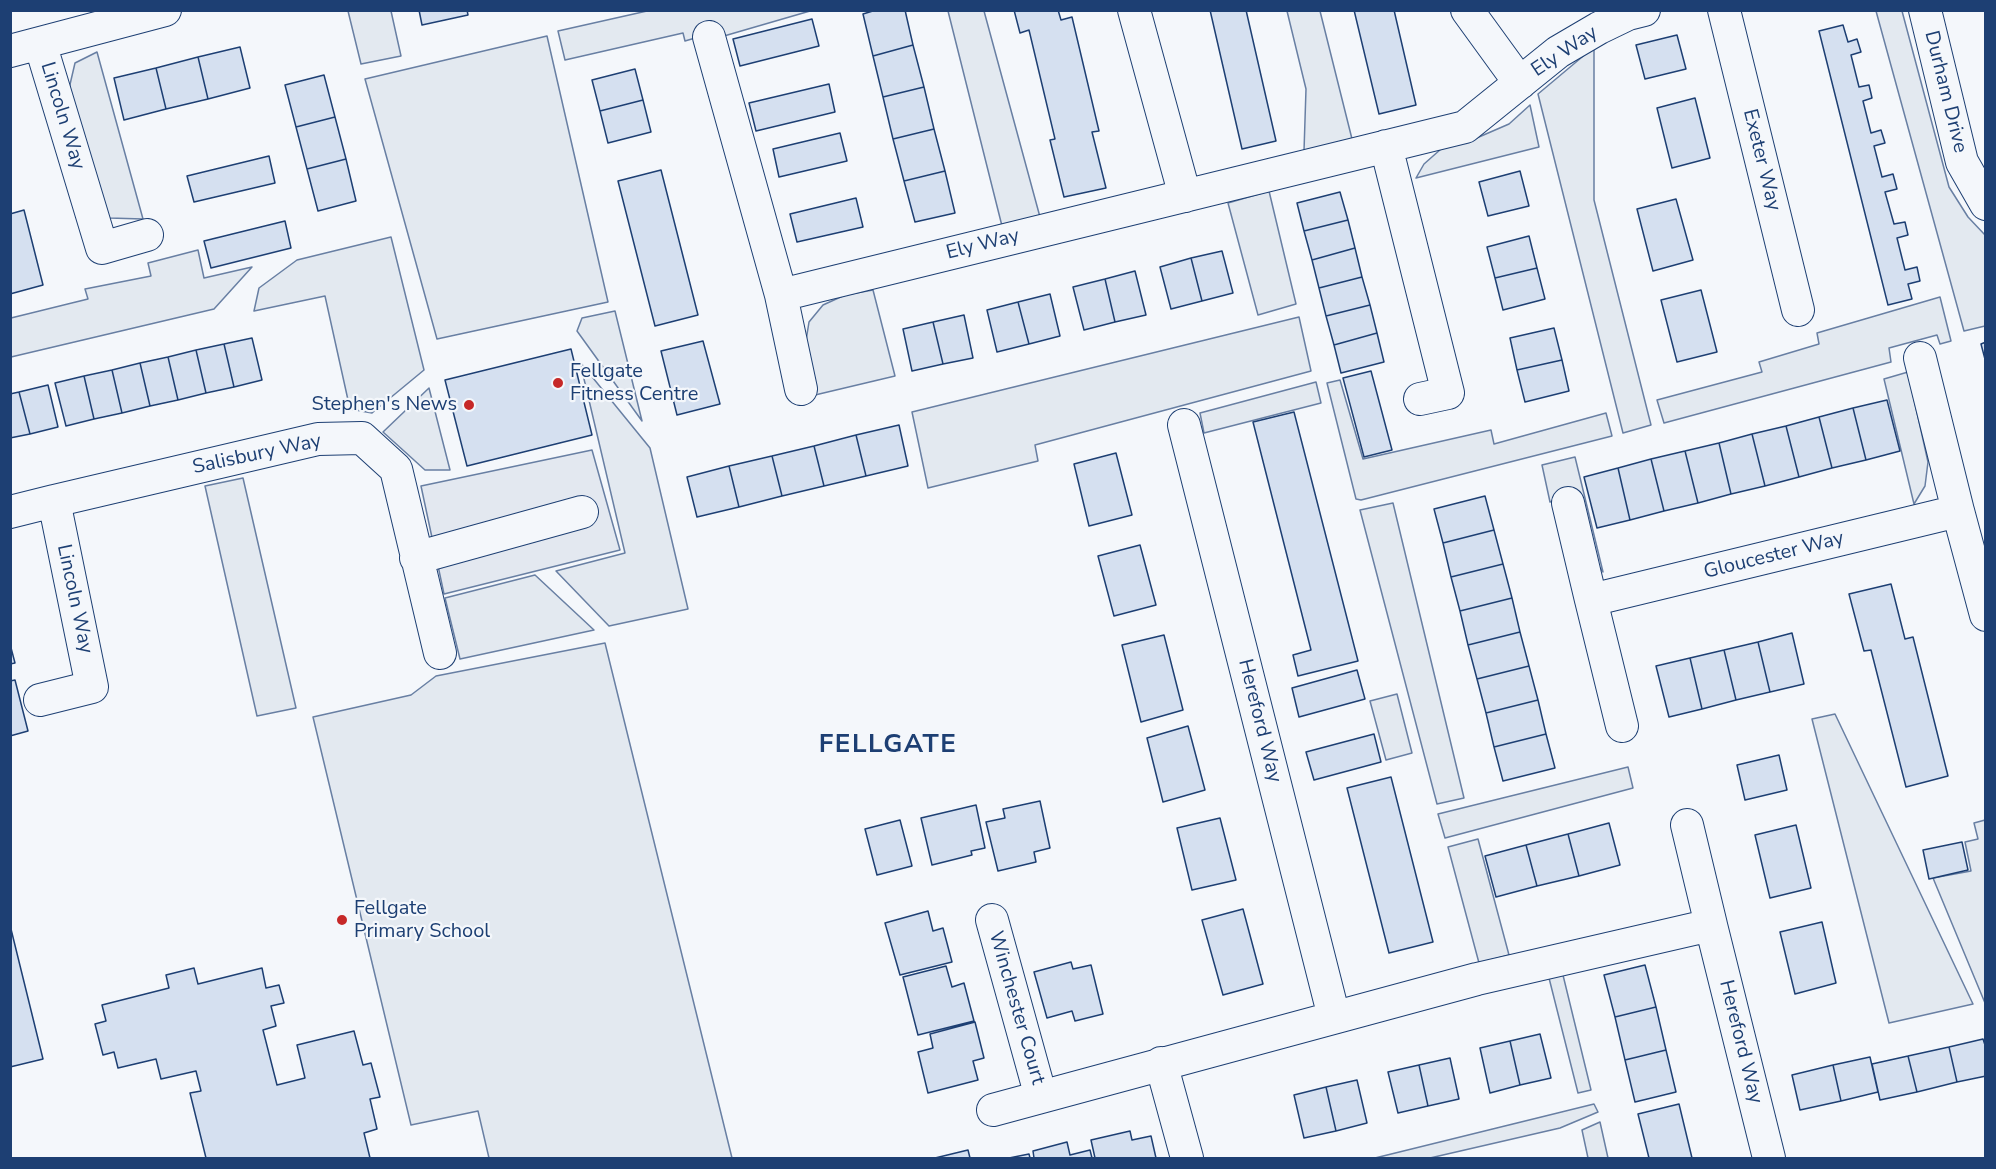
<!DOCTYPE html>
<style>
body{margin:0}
#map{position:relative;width:1996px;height:1169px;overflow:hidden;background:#f4f7fb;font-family:"Nunito Sans",sans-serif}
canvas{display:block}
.frame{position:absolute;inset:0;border:12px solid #1d3f73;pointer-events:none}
</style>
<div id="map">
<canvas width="1996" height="1169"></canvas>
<div class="frame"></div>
</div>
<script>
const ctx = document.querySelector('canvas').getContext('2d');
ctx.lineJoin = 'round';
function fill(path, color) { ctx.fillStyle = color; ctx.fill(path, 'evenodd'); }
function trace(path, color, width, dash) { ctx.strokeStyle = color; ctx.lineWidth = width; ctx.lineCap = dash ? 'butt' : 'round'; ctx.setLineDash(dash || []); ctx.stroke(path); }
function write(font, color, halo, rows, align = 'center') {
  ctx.font = font + ' "Nunito Sans",sans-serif'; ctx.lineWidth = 4.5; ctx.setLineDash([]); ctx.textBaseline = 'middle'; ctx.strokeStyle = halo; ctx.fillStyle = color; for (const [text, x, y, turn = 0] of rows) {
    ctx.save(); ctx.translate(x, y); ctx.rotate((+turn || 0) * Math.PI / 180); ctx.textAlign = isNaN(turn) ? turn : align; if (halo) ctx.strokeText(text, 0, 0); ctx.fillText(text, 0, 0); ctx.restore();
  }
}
const green = new Path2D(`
 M 348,11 L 391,11 L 401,56 L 361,64 Z
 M 647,11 L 810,10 L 810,11 L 724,36 L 722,30 L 685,41 L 683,33 L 565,60 L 558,31 Z
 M 948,11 L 984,11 L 1040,217 L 1002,226 Z
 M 1287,11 L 1320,11 L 1352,139 L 1304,151 L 1306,89 Z
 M 1876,11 L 1902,11 L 1949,187 L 1968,217 L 1985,235 L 1985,326 L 1964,331 Z
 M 547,36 L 608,302 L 437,339 L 365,79 Z
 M 1594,47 L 1594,200 L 1651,425 L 1623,433 L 1538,94 Z
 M 97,52 L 143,219 L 109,218 L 68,93 L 75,63 Z
 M 1530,105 L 1539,147 L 1416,178 L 1424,164 L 1441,149 L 1472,140 L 1509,124 Z
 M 1269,191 L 1296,304 L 1258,315 L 1228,203 Z
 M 391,237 L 424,370 L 372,413 L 350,409 L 325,296 L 254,311 L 259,288 L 297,260 Z
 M 198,250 L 204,278 L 252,267 L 214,309 L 11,357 L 11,318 L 88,299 L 85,289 L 151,276 L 148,263 Z
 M 873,290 L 895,376 L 815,395 L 805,347 L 809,322 L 823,305 L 845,295 Z
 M 1940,297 L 1951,341 L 1940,344 L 1937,335 L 1889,348 L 1891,362 L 1664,423 L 1657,400 L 1762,372 L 1759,362 L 1819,344 L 1817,333 Z
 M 615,311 L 642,421 L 577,331 L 582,318 Z
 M 1299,317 L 1311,371 L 1035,445 L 1038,461 L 928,488 L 912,412 Z
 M 580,362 L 650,448 L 688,609 L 609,626 L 556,571 L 625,553 Z
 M 1908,372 L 1928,462 L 1925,486 L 1914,504 L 1884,379 Z
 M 1340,380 L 1363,459 L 1491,430 L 1494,444 L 1606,413 L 1612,436 L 1361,500 L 1356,499 L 1327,383 Z
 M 1316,382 L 1321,403 L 1204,433 L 1200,413 Z
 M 429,388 L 450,470 L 425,470 L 383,432 Z
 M 1575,457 L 1603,572 L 1589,554 L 1575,494 L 1550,502 L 1542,465 Z
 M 243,478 L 296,708 L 257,716 L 205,486 Z
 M 1393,503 L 1464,798 L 1437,804 L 1360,510 Z
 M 535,575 L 594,630 L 460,659 L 445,598 Z
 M 605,643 L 732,1158 L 489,1158 L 478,1111 L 411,1125 L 313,717 L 411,695 L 436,676 Z
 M 1397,694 L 1412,753 L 1386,760 L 1370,701 Z
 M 1835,714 L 1973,1004 L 1889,1023 L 1812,719 Z
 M 1628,767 L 1633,788 L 1445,838 L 1438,814 Z
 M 1985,820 L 1985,1003 L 1933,878 L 1971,871 L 1965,842 L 1978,839 L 1974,823 Z
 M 1478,839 L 1509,955 L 1479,963 L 1448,847 Z
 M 1562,971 L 1591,1090 L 1578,1093 L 1548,974 Z
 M 1594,1104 L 1598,1112 L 1560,1128 L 1430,1158 L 1375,1158 Z
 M 1600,1122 L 1608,1158 L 1588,1158 L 1582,1130 Z`);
const parking = new Path2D(`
 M 592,450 L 620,550 L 444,594 L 421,486 Z`);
const building = new Path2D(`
 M 419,10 L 467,10 L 468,15 L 422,25 Z
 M 876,10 L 905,10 L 913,45 L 873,56 L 863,14 Z
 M 1014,10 L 1058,10 L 1061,20 L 1072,17 L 1099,131 L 1092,132 L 1106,188 L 1064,197 L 1050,140 L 1055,139 L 1029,30 L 1020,33 Z
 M 1210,10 L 1246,10 L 1276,141 L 1242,149 Z
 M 1354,10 L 1394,10 L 1416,105 L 1379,114 Z
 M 812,19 L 819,46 L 740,66 L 733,39 Z
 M 1843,25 L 1848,42 L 1857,39 L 1861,52 L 1851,55 L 1859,87 L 1869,85 L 1872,98 L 1863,101 L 1871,133 L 1881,130 L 1885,143 L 1874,146 L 1882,177 L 1893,174 L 1897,189 L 1885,192 L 1894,224 L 1905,222 L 1908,235 L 1897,238 L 1905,270 L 1917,267 L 1920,281 L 1908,284 L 1912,299 L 1888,305 L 1819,31 Z
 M 1677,35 L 1686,69 L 1645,79 L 1636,45 Z
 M 913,45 L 924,87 L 883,97 L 873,56 Z
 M 240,47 L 250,88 L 208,99 L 198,57 Z
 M 198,57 L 208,99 L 166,109 L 156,68 Z
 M 156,68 L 166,109 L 124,120 L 114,78 Z
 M 635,69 L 643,100 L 600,111 L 592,80 Z
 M 324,75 L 335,117 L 296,127 L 285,85 Z
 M 829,84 L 835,112 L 756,131 L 749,103 Z
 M 924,87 L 934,129 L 893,139 L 883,97 Z
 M 1695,98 L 1710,158 L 1672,168 L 1657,108 Z
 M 643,100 L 651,132 L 608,143 L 600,111 Z
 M 335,117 L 346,159 L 307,169 L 296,127 Z
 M 934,129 L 945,171 L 904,181 L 893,139 Z
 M 840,133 L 847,161 L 779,177 L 773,149 Z
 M 269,156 L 275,183 L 194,202 L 187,176 Z
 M 346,159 L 356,201 L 318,211 L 307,169 Z
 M 661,170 L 698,315 L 655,326 L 618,181 Z
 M 945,171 L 955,213 L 915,222 L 904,181 Z
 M 1520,171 L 1529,206 L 1488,216 L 1479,182 Z
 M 1340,192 L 1348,220 L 1304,231 L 1297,203 Z
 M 856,198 L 863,227 L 797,242 L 790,214 Z
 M 1676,199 L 1693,260 L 1653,271 L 1637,209 Z
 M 24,210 L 43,285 L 10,294 L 10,214 Z
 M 1348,220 L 1355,248 L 1312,260 L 1304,231 Z
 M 285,221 L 291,248 L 211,268 L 204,241 Z
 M 1529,236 L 1537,268 L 1495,278 L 1487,247 Z
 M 1355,248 L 1362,277 L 1319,288 L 1312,260 Z
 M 1222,251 L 1233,293 L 1202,301 L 1191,258 Z
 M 1191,258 L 1202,301 L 1171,309 L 1160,267 Z
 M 1537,268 L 1545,299 L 1503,310 L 1495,278 Z
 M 1135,271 L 1146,315 L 1115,322 L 1105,279 Z
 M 1362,277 L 1370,305 L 1326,316 L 1319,288 Z
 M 1105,279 L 1115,322 L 1084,330 L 1073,287 Z
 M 1701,290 L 1717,352 L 1677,362 L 1661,300 Z
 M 1050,294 L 1060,336 L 1029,344 L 1018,302 Z
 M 1018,302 L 1029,344 L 997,352 L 987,310 Z
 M 1370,305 L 1377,333 L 1334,345 L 1326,316 Z
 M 964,315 L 973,358 L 943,364 L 933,322 Z
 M 933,322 L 943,364 L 912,371 L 903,329 Z
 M 1554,328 L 1562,360 L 1517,370 L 1510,338 Z
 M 1377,333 L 1384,362 L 1341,373 L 1334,345 Z
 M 252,338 L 262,380 L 234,387 L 224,344 Z
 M 703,341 L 720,404 L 677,415 L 661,351 Z
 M 1986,342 L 1986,363 L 1981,344 Z
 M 224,344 L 234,387 L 206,393 L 196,350 Z
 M 571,349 L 592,435 L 467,466 L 445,380 Z
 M 196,350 L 206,393 L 178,400 L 168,357 Z
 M 168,357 L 178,400 L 150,406 L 140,363 Z
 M 1562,360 L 1569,391 L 1525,402 L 1517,370 Z
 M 140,363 L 150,406 L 122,413 L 112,370 Z
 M 112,370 L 122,413 L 94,419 L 84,376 Z
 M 1371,371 L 1392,450 L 1364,457 L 1343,378 Z
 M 84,376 L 94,419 L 66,426 L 55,383 Z
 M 48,385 L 58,427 L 30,434 L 19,392 Z
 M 19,392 L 30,434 L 10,438 L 10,394 Z
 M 1887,400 L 1900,451 L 1866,460 L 1853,408 Z
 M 1853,408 L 1866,460 L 1832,468 L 1819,417 Z
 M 1294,412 L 1358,661 L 1298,676 L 1293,655 L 1311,650 L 1253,422 Z
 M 1819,417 L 1832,468 L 1799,477 L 1786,426 Z
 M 899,425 L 908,466 L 866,476 L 856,435 Z
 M 1786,426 L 1799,477 L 1765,486 L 1752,434 Z
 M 1752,434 L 1765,486 L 1731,494 L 1719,443 Z
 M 856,435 L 866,476 L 824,486 L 814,446 Z
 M 1719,443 L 1731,494 L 1698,503 L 1685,451 Z
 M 814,446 L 824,486 L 782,496 L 772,456 Z
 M 1685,451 L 1698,503 L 1664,511 L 1651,459 Z
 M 1116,453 L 1132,515 L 1089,526 L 1074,464 Z
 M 772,456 L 782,496 L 739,507 L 729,466 Z
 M 1651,459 L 1664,511 L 1630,520 L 1618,468 Z
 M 729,466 L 739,507 L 697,517 L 687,477 Z
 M 1618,468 L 1630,520 L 1597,528 L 1584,477 Z
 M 1485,496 L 1494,530 L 1443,543 L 1434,509 Z
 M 1494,530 L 1503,564 L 1451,577 L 1443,543 Z
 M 1140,545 L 1156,605 L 1114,616 L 1098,556 Z
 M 1503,564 L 1512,598 L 1460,611 L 1451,577 Z
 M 1891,584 L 1905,639 L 1913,637 L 1948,776 L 1906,787 L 1871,650 L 1864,651 L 1849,594 Z
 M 1512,598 L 1520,632 L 1468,645 L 1460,611 Z
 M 1520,632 L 1529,666 L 1477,679 L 1468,645 Z
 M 1792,633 L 1804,684 L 1770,692 L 1758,642 Z
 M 1164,635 L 1183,710 L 1141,722 L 1122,645 Z
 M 1758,642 L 1770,692 L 1736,700 L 1724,650 Z
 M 10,644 L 15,663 L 10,664 Z
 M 1724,650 L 1736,700 L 1702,709 L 1690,658 Z
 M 1690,658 L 1702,709 L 1669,717 L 1656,666 Z
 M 1529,666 L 1538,700 L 1486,713 L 1477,679 Z
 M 1357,670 L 1365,699 L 1299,717 L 1292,688 Z
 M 15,680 L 28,731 L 10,736 L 10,681 Z
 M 1538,700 L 1546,734 L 1494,747 L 1486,713 Z
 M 1188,726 L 1205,790 L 1163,802 L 1147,738 Z
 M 1374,734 L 1381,762 L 1314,780 L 1306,752 Z
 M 1546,734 L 1555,768 L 1503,781 L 1494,747 Z
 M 1779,755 L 1787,790 L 1745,800 L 1737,765 Z
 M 1391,777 L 1433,942 L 1389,953 L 1347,788 Z
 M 1040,801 L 1050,848 L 1034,852 L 1036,862 L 998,871 L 986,822 L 1005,818 L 1003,809 Z
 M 976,805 L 985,848 L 971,851 L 972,855 L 932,865 L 921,818 Z
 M 1220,818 L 1236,880 L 1192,890 L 1177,828 Z
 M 900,820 L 912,866 L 877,875 L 865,829 Z
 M 1609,823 L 1620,865 L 1579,876 L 1568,834 Z
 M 1796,825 L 1811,888 L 1770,898 L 1755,835 Z
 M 1568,834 L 1579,876 L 1537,886 L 1526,845 Z
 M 1962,842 L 1968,870 L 1929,879 L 1923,850 Z
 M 1526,845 L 1537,886 L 1496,897 L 1485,856 Z
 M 1243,909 L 1263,984 L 1223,995 L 1202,920 Z
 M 928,911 L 933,931 L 943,928 L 952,962 L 900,975 L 885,923 Z
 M 1822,922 L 1836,983 L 1795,994 L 1780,932 Z
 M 10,925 L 43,1059 L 10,1067 Z
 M 1071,962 L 1073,969 L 1091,965 L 1103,1014 L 1075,1021 L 1072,1011 L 1047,1018 L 1034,972 Z
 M 1645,965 L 1656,1007 L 1615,1017 L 1604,975 Z
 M 946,966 L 952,987 L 964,983 L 974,1021 L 918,1035 L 903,977 Z
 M 194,968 L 198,984 L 262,968 L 266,988 L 279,985 L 284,1003 L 271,1006 L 276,1026 L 263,1030 L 277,1085 L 305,1078 L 297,1045 L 354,1031 L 363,1065 L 371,1063 L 380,1097 L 370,1099 L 377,1129 L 364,1133 L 370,1158 L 206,1158 L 190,1093 L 201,1091 L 196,1071 L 161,1079 L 156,1059 L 118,1068 L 114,1052 L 103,1055 L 95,1024 L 106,1021 L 102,1005 L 169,988 L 166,975 Z
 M 1656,1007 L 1666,1050 L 1625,1060 L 1615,1017 Z
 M 975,1022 L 984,1058 L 973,1061 L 978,1080 L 928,1093 L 918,1052 L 933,1048 L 930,1034 Z
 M 1540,1034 L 1551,1078 L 1520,1085 L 1510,1041 Z
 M 1983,1039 L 1986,1048 L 1986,1076 L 1957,1082 L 1949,1047 Z
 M 1510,1041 L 1520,1085 L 1490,1093 L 1480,1048 Z
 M 1949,1047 L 1957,1082 L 1917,1092 L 1908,1056 Z
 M 1666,1050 L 1676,1092 L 1635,1102 L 1625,1060 Z
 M 1908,1056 L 1917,1092 L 1880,1100 L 1872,1064 Z
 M 1870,1057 L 1878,1092 L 1841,1101 L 1833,1065 Z
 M 1450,1058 L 1459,1099 L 1428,1106 L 1419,1065 Z
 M 1419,1065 L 1428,1106 L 1398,1113 L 1388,1072 Z
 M 1833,1065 L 1841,1101 L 1800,1110 L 1792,1075 Z
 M 1357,1080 L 1367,1123 L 1336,1131 L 1326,1087 Z
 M 1326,1087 L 1336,1131 L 1304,1138 L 1294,1095 Z
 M 1679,1104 L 1692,1158 L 1649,1158 L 1638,1114 Z
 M 1130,1131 L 1132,1140 L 1151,1136 L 1156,1158 L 1095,1158 L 1091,1140 Z
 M 1067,1142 L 1070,1155 L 1090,1150 L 1092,1158 L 1034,1158 L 1033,1151 Z
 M 968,1150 L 970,1158 L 935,1158 Z
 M 1029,1154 L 1030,1158 L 1009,1158 Z`);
const minor = new Path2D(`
 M 1134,10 L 1185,196
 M 1467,10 L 1520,83
 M 1724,10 L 1798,310
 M 1925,10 L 1962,162 L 1986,204
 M 709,37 L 781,295 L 1465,127 L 1558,52 L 1599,28 L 1628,14 L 1644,10
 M 40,43 L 102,248 L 147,235
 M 10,51 L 165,10
 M 1386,146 L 1448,393 L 1420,399
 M 781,295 L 801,389
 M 1920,358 L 1958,511
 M 1184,425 L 1334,1017
 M 54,501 L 318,439 L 362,438 L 396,469 L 440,653
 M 1568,503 L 1591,600
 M 10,512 L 54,501 L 92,687 L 40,700
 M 416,558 L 582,512
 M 1622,726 L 1591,600 L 1958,511 L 1986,615
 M 1687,825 L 1711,925
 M 992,920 L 1041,1097
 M 1161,1063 L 1187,1158
 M 993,1110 L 1477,979 L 1711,925 L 1769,1158`);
const markers = [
 [558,383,6,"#c62828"],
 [469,405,6,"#c62828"],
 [342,920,6,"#c62828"]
];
const streetNames = [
 ["Ely Way",1565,52,-34],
 ["Durham Drive",1945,92,76],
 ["Lincoln Way",62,116,73],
 ["Exeter Way",1761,160,76],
 ["Ely Way",983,245,-14],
 ["Salisbury Way",257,455,-12],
 ["Gloucester Way",1774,556,-14],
 ["Lincoln Way",74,599,78],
 ["Hereford Way",1259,721,76],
 ["Winchester Court",1016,1008,74],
 ["Hereford Way",1740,1042,76]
];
const poiNames = [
 ["Fellgate",570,372],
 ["Fitness Centre",570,395],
 ["Stephen's News",457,405,"right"],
 ["Fellgate",354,909],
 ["Primary School",354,932]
];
const districtNames = [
 ["FELLGATE",888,746]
];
fill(green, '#e3e9f0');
trace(green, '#687fa3', 1.5);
fill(parking, '#e3e8f0');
trace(parking, '#687fa3', 1.5);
fill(building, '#d5e0f0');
trace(building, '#1d3f73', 1.5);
trace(minor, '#1d3f73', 34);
trace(minor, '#f4f7fb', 32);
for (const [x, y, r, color] of markers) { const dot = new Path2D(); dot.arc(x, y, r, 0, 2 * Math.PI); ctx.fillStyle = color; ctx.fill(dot); trace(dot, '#f4f7fb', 2); }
write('20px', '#1d3f73', '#f4f7fb', streetNames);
write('20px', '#1d3f73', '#f4f7fb', poiNames, 'left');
ctx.letterSpacing = '1.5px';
write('bold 26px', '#1d3f73', '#f4f7fb', districtNames);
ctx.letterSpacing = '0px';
</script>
